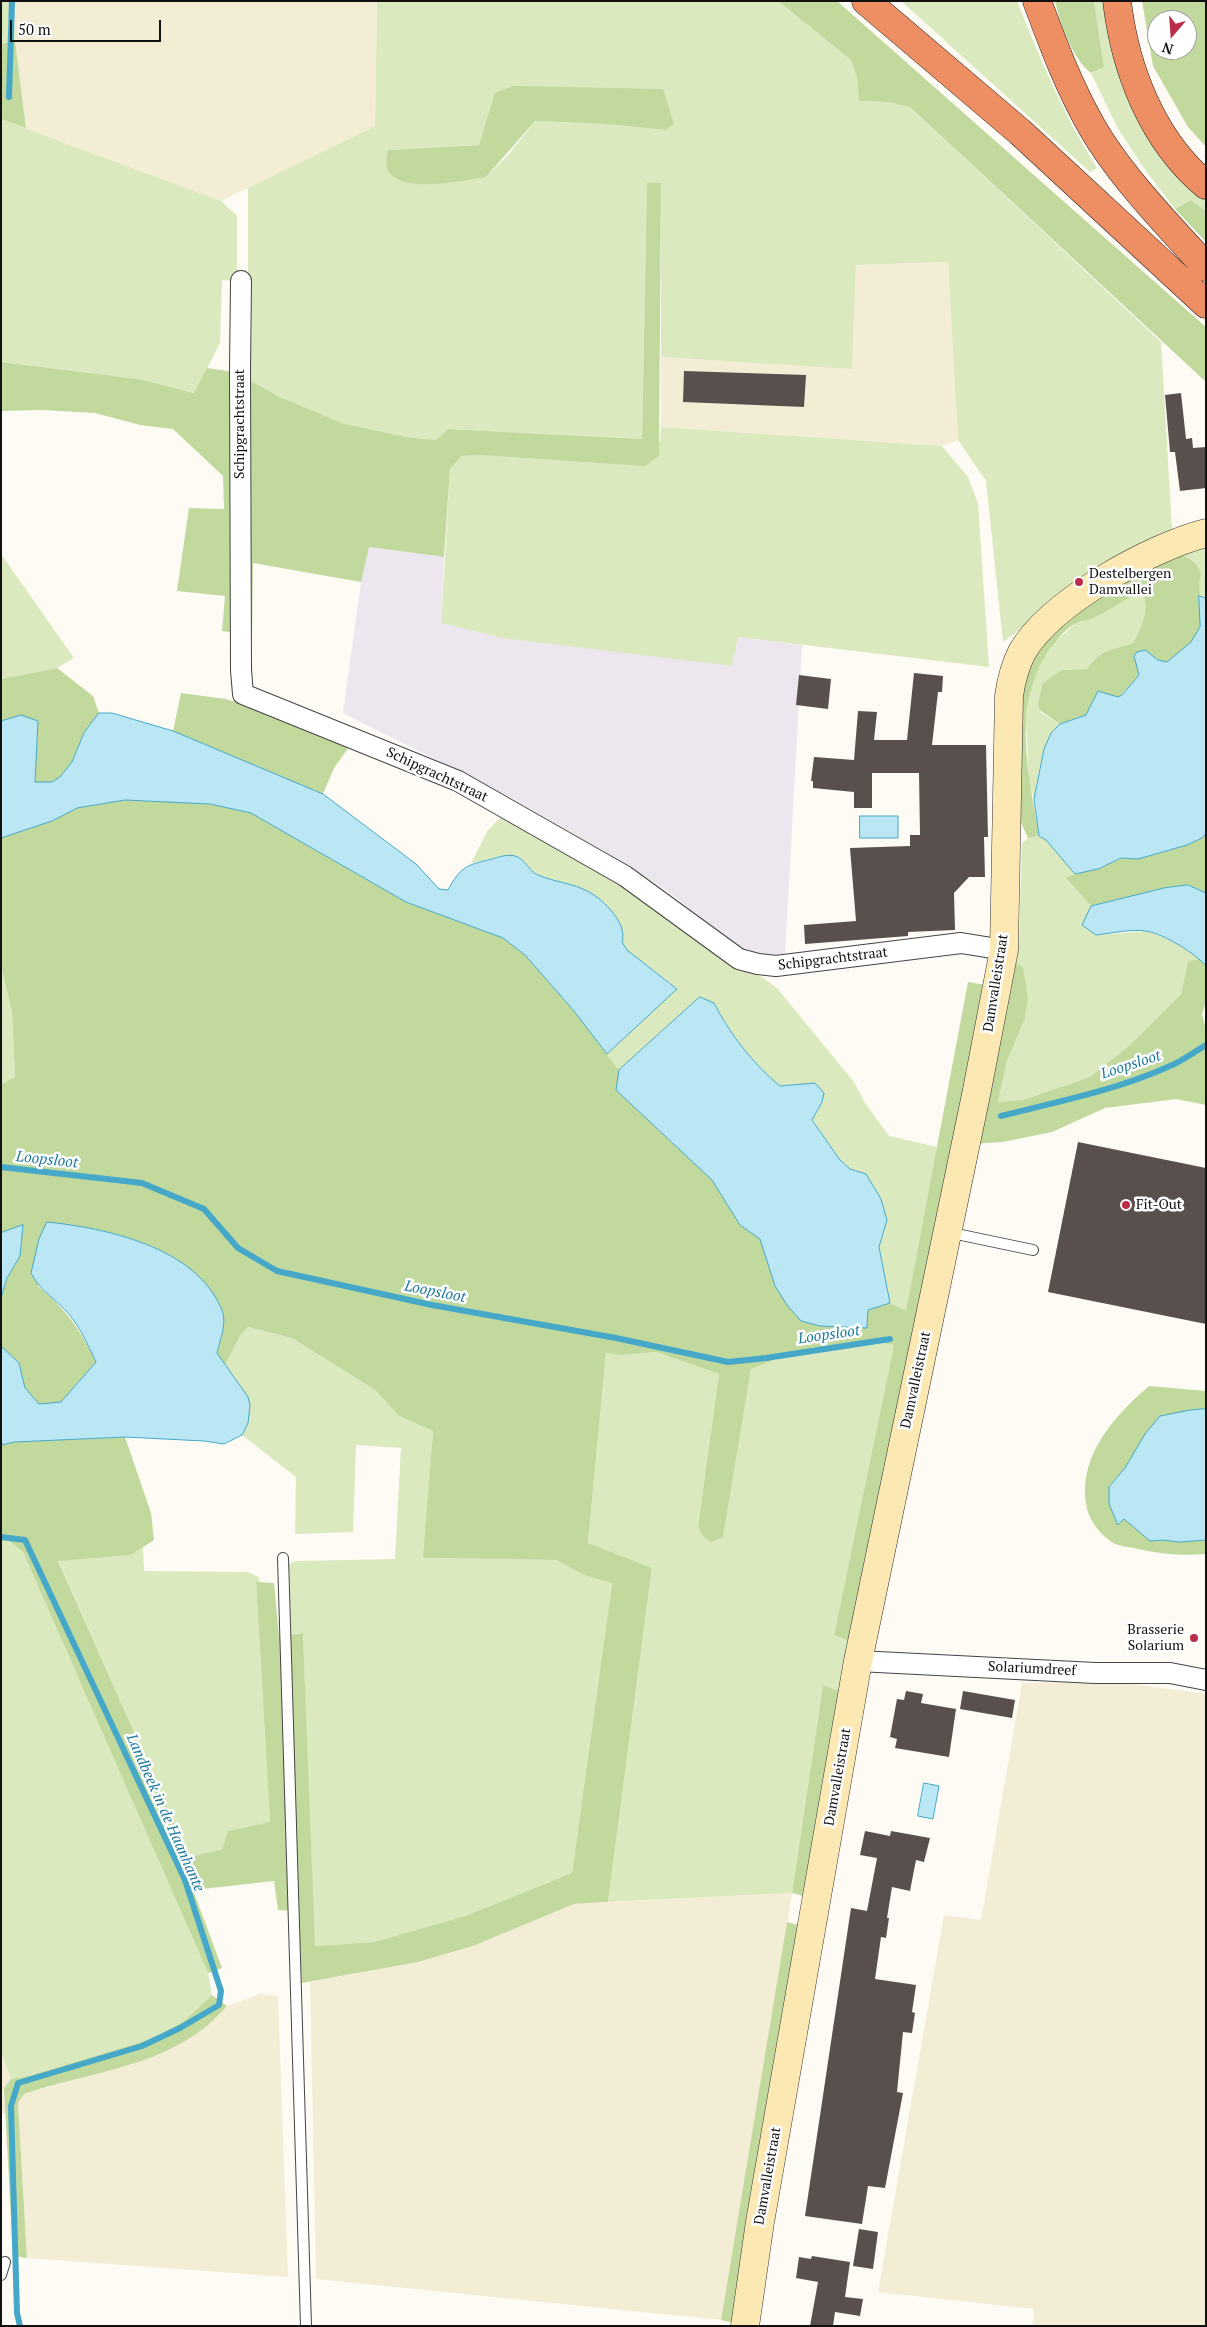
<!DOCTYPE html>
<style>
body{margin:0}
#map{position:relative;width:1207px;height:2327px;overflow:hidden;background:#fefbf5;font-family:"PT Serif",serif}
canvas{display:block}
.frame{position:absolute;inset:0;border:2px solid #111;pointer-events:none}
.north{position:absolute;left:1147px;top:10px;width:50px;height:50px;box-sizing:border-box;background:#fff;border:1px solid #a0a0a0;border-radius:50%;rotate:198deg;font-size:14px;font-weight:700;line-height:20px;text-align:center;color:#111}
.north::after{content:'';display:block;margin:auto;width:18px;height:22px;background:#bc2d4a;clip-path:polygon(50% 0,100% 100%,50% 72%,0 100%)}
.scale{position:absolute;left:10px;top:20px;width:151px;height:22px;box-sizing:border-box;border:2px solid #111;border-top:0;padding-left:6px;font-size:15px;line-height:18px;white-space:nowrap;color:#111;-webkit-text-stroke:4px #fff;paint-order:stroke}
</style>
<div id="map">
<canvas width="1207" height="2327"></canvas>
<div class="frame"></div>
<div class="north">N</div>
<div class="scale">50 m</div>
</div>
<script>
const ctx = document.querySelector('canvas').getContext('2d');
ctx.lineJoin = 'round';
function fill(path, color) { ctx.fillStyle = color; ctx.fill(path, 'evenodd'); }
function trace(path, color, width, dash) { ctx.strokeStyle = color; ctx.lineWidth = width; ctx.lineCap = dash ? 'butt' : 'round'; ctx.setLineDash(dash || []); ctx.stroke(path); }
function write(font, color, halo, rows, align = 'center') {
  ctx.font = font + ' "PT Serif",serif'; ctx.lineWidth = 5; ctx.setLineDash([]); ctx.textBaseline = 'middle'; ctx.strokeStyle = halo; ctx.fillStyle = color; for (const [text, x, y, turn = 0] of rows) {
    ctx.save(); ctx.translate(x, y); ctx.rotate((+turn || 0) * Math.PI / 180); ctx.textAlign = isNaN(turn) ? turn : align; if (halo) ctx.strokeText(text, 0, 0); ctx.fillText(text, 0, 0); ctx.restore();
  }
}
const industrial = new Path2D(`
 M 369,547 L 444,557 L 441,623 L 731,666 L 738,637 L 802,645 L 785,955 L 762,955 L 747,952 L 721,935 L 670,893 L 609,854 L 510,797 L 343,713 L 361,582 Z`);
const farmland = new Path2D(`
 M 14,1 L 377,1 L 375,126 L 221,201 L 26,128 L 15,41 Z
 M 948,262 L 958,440 L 942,446 L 661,427 L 661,357 L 852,368 L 856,265 Z
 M 1110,1681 L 1206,1694 L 1206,2326 L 1033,2326 L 1034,2309 L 878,2292 L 944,1915 L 981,1920 L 1022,1683 Z
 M 792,1893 L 721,2320 L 316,2279 L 310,1982 L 418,1962 L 473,1946 L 574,1904 Z
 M 260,1994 L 278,1996 L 288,2277 L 27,2258 L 18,2103 L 24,2094 L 129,2065 L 174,2047 L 202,2030 L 227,2006 Z
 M 1,2053 L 11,2079 L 4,2088 L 6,2113 L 1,2114 Z`);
const green = new Path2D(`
 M 1,1 L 14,1 L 15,41 L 1,44 Z
 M 377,1 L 778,1 L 851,60 L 857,78 L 859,101 L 888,102 L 910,107 L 1161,342 L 1172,529 L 1108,562 L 1003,642 L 986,481 L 958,440 L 948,262 L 856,265 L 852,369 L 661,357 L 661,183 L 647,183 L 642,439 L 448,429 L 436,440 C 407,437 370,434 342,424 C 309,412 278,396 248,380 L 248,188 L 375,126 ZM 513,86 L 665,130 L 606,124 L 535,121 L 509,154 L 486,177 L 388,150 L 479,145 Z
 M 901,1 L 1017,1 C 1040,59 1064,116 1097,168 L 1090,172 Z
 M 1094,1 L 1105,1 L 1178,175 L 1206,202 L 1206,211 L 1191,200 L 1175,209 L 1143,167 L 1117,127 L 1091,73 L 1104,67 Z
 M 1,119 L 221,201 L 237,216 L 237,281 L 222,280 L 220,343 L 195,393 L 139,379 L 1,362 Z
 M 661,427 L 942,446 L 968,477 L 978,503 L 989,667 L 738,637 L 732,666 L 502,638 L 441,623 L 450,469 L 462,456 L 660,441 Z
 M 1206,543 L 1206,598 L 1199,596 L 1198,584 L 1201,573 L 1175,555 Z
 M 1,554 L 74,658 L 57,668 L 1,679 Z
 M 1136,593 L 1143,594 C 1150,609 1141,629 1133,643 C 1111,651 1101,648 1087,669 L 1062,670 L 1040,712 L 1060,724 C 1041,744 1039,773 1034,799 L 1029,781 L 1026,721 L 1031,684 L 1043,660 L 1057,640 L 1075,624 L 1091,619 Z
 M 500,818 L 519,825 L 575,854 L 740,967 L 762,977 L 777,988 L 854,1082 L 865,1103 L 889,1136 L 937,1147 L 906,1312 L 890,1303 L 879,1247 L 887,1220 L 866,1174 L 850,1169 L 840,1160 L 812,1119 L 822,1102 L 790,1085 L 780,1086 C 753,1064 731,1034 714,1003 L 700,997 L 619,1070 L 607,1054 L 677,988 L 627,950 L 589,892 L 535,874 L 524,861 L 508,855 L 471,863 L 488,830 Z
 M 1039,836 L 1046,840 L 1075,874 L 1067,879 L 1091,906 L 1083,925 L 1096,935 L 1148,931 L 1176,943 L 1200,959 L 1188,961 L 1181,994 L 1130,1045 L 1090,1077 L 1023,1100 L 998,1102 L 1007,1061 L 1024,1021 L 1012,961 L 1019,944 L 1022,843 L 1028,838 Z
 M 1,967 L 12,1012 L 15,1077 L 1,1084 Z
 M 248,1327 L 292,1338 L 375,1390 L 399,1416 L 433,1431 L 424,1558 L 556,1560 L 584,1575 L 612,1582 L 572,1873 L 465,1916 L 374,1942 L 314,1946 L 303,1633 L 291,1634 L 289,1564 L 295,1561 L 395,1559 L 401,1448 L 356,1445 L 353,1532 L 295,1534 L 296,1477 L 242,1435 C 258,1403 243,1391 225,1365 L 240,1336 Z
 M 875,1342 L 894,1345 L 834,1635 L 849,1641 L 839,1691 L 823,1685 L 792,1893 L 608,1902 L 652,1569 L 588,1543 L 606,1353 L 621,1355 L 656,1352 L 719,1374 L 698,1526 L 723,1536 L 751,1369 L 784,1356 L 852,1347 Z
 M 1,1535 L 23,1552 L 208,1973 L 212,1995 L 184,2021 L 154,2038 L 28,2076 L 11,2079 L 1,2053 Z
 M 143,1547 L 144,1571 L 248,1572 L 259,1577 L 259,1583 L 256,1583 L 270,1823 L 228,1831 L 222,1849 L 190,1857 L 58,1560 L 131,1555 Z`);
const forest = new Path2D(`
 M 778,1 L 837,1 L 1190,313 L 1206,327 L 1206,382 L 910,107 L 888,102 L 859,101 L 857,78 L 851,60 Z
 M 1055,1 L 1094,1 L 1104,67 L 1091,73 C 1073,60 1060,23 1055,1 Z
 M 1142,1 L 1206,1 L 1206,147 L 1188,127 L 1153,66 ZM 1157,20 L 1187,20 L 1187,50 L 1157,50 Z
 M 15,41 L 26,128 L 1,119 L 1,44 Z
 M 513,86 L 663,89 L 674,124 L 665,130 L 606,124 L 535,121 L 486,177 C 464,180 400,195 388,170 C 385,164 387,156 388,150 L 479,145 L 495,93 Z
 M 647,183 L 661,183 L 659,456 L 645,466 L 482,455 L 462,456 L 450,469 L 444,557 L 369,547 L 361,582 L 253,563 L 252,635 L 222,631 L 225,596 L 177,591 L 189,508 L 224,509 L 223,476 L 173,429 L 140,425 L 95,413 L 42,410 L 1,411 L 1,362 L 139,379 L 194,393 L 207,368 L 234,372 L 282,398 L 344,424 L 406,437 L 436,440 L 448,429 L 642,439 Z
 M 1191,200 L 1206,211 L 1206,242 L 1175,209 Z
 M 1175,555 C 1189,557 1195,560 1201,573 C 1196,591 1205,614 1200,628 C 1195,642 1178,653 1167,662 L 1158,660 L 1145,651 L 1134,656 L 1139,675 L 1119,697 L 1086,715 L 1060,724 C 1036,706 1035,715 1043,683 L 1062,670 L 1087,669 C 1101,648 1111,651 1133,643 C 1141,629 1150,609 1143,594 L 1136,593 C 1122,602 1108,611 1093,618 C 1088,621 1080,621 1075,624 C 1066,628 1057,640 1051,648 C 1010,704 1029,773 1039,836 L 1028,838 L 1018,816 L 1014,735 L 1028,664 L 1066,616 Z
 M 57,668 L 93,696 L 99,713 L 84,733 L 72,762 L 60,777 L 52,782 L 35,782 L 38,721 L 1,721 L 1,679 Z
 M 181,693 L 226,699 L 354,740 L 334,768 L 323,794 L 173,731 Z
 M 125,800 L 210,804 L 251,813 L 406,902 L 503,938 L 525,955 L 574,1011 L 619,1070 L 616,1090 L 712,1180 L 740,1225 L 760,1239 L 775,1286 L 820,1326 L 867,1328 L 868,1310 L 890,1303 L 906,1311 L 968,982 L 986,985 L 849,1641 L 834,1635 L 894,1345 L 875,1342 L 852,1347 L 784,1356 L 751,1369 L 723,1537 L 711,1542 L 703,1536 L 698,1526 L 719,1374 L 656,1352 L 621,1355 L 606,1353 L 588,1543 L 652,1568 L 608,1902 L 574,1904 L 473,1946 L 418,1962 L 302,1983 L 295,1911 L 278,1910 L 274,1881 L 193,1890 L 222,1968 L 208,1973 L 23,1552 L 1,1535 L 1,1445 L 15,1442 L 125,1437 L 151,1513 L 154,1540 L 131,1555 L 58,1561 L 190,1857 L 222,1849 L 228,1831 L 270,1822 L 256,1582 L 274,1583 L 279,1636 L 303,1633 L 315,1946 L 374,1942 L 465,1916 L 572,1873 L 612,1583 L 584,1575 L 556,1560 L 423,1558 L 433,1431 L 399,1416 L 375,1390 L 292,1338 L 248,1327 L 240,1336 L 225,1365 L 217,1353 C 221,1339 225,1326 222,1311 C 221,1304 214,1297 210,1292 C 178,1245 116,1232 64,1224 L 38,1286 C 67,1311 79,1327 96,1362 L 61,1402 L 39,1404 L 25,1388 L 19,1363 L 1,1346 L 1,1298 L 7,1279 L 20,1256 L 23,1226 L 1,1233 L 1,1084 L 15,1077 L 12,1012 L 1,967 L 1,838 L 52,821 L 77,808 Z
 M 1206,833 L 1206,893 L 1188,885 L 1164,888 L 1091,906 L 1066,878 L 1075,874 L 1098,869 L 1122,858 L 1138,859 L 1187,845 L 1202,838 Z
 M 1200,959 L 1206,966 L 1206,1002 L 1202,1014 L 1206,1029 L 1206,1105 L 1176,1099 L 1105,1108 L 1052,1132 L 1003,1142 L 973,1144 L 1012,961 L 1023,967 L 1028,998 L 1024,1021 L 1007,1061 L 998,1102 L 1023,1100 L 1090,1077 L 1130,1045 L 1181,994 L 1188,961 Z
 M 1149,1386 L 1206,1391 L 1206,1409 L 1190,1410 L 1145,1434 L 1125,1468 L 1109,1486 L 1118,1525 L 1124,1518 L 1150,1541 L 1163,1540 L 1179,1542 L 1206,1540 L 1206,1554 C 1180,1556 1159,1554 1134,1548 C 1128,1547 1121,1546 1115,1544 C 1102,1537 1091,1523 1087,1509 C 1076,1458 1113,1417 1149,1386 Z
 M 823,1685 L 839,1691 L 803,1896 L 792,1893 Z
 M 787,1922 L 799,1925 L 734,2323 L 721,2320 Z
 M 212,1995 L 227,2006 C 219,2014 211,2023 202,2030 C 151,2068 83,2074 24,2094 L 18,2103 L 27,2258 L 13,2256 L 4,2088 L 11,2079 L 28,2076 L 154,2038 L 184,2021 Z`);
const water = new Path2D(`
 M 1199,596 L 1206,598 L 1206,833 L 1202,838 L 1187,845 L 1138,859 L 1121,858 L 1098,869 L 1075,874 L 1046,840 L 1039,836 L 1034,799 L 1044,749 L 1051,733 L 1060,724 L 1086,715 L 1098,691 L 1118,697 L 1122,695 L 1139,675 L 1134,656 L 1137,652 L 1145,650 L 1158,660 L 1167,662 L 1191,642 L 1200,627 Z
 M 99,713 L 112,713 L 173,731 L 323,794 L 416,864 L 439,889 L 448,890 C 461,866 467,865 492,859 C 499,857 507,854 515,856 C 526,859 528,871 538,875 C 554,882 573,883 589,892 C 604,900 628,924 622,942 L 627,950 L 677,989 L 607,1054 L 574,1011 L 525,955 L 503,938 L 406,902 L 251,813 L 210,804 L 125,800 L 77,808 L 52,821 L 1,838 L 1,721 L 21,715 L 38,721 L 35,782 L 52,782 L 60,777 L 72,762 L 84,733 Z
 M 860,816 L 898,816 L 898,838 L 860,838 Z
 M 1188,885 L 1206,893 L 1206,966 C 1195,953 1164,934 1146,931 C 1131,929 1112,933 1096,935 L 1082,925 L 1091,906 L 1164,888 Z
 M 700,997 L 714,1003 C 730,1034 753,1064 780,1086 L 815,1083 L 824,1093 L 822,1102 L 812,1120 L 840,1160 L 850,1169 L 866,1174 L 881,1199 L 887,1220 L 879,1247 L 890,1303 L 868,1310 L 867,1328 L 820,1326 L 801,1321 L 787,1305 L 775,1286 L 760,1239 L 740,1225 L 712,1180 L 616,1090 L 619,1070 Z
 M 47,1222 C 106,1228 195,1247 221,1308 C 228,1322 220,1339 217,1353 L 248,1397 L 250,1405 L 248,1423 L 242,1435 L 224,1444 L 204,1441 L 125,1437 L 15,1442 L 1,1445 L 1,1346 L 19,1363 L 25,1388 L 39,1404 L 61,1402 L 96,1362 C 87,1343 78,1322 63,1308 C 50,1295 40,1290 31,1273 L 39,1239 Z
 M 23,1225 L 20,1256 L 7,1278 L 1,1298 L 1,1233 Z
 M 1206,1409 L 1206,1540 L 1179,1542 L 1163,1540 L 1150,1541 L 1124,1519 L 1118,1525 L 1109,1504 L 1109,1487 L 1125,1468 L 1145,1434 L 1160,1416 L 1190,1410 Z
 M 924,1783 L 939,1786 L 933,1819 L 918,1816 Z`);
const stream = new Path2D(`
 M 9,97 L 12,1
 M 1001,1116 C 1057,1102 1117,1090 1170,1066 C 1182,1061 1194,1052 1206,1045
 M 1,1167 L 142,1183 L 204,1209 L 238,1248 L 277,1271 L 432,1305 L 616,1338 L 728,1362 L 766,1358 L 890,1339
 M 1,1537 L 25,1540 L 185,1880 L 221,1991 L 219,2005 L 180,2028 L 142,2046 L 18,2083 L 11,2106 L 17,2313 L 20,2326`);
const building = new Path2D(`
 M 684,371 L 806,375 L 804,407 L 683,402 Z
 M 1181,393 L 1186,439 L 1192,438 L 1193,448 L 1206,447 L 1206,488 L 1180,491 L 1175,452 L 1170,452 L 1165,395 Z
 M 914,673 L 943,676 L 942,692 L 938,692 L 932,745 L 986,745 L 988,837 L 984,837 L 985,877 L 969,877 L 954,893 L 955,930 L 908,932 L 908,936 L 805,944 L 804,925 L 856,921 L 850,848 L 910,846 L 910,835 L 920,835 L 919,773 L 872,773 L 872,808 L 854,808 L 854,792 L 813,788 L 813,781 L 811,781 L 814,757 L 854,760 L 858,711 L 877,712 L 874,740 L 907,740 Z
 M 799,675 L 831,679 L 828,709 L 796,705 Z
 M 1078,1142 L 1206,1168 L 1206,1324 L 1048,1292 Z
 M 906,1691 L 923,1694 L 921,1703 L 956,1709 L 949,1757 L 895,1748 L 897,1739 L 890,1737 L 897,1699 L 904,1700 Z
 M 963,1691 L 1015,1700 L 1012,1718 L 960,1709 Z
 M 865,1831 L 890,1836 L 891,1831 L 930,1838 L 924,1862 L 916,1860 L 910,1891 L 892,1887 L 887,1918 L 889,1918 L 886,1938 L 881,1937 L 875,1979 L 916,1985 L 912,2012 L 915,2013 L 912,2033 L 903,2032 L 897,2092 L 903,2093 L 885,2188 L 868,2186 L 862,2224 L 805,2216 L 851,1908 L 867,1911 L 877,1858 L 860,1855 Z
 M 859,2229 L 878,2232 L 873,2269 L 853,2266 Z
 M 812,2256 L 850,2262 L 845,2297 L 863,2299 L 860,2316 L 835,2312 L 833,2326 L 810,2326 L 818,2282 L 796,2278 L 799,2257 L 811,2259 Z`);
const lane = new Path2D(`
 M 947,1232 L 1033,1250
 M 283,1558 L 306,2326
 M 1,2275 L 5,2262`);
const street = new Path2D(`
 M 241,281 L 240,370 L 241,670 L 243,694 L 458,781 L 625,876 L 739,959 L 758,964 L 776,966 L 961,943 L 1004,950
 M 858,1661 L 1095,1673 L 1170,1673 L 1206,1680`);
const secondary = new Path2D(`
 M 745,2326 L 760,2222 L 858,1661 L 977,1090 L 1004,950 L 1009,696 C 1011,681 1015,666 1022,652 C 1051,602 1151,547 1206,533`);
const highway = new Path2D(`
 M 866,1 L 1020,132 L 1206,304
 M 1037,1 C 1053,44 1069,87 1092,127 C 1120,176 1168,225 1206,267
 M 1117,1 C 1125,69 1152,140 1206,185`);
const markers = [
 [1079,582,5,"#bc2d4a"],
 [1126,1205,5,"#bc2d4a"],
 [1194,1638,5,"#bc2d4a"]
];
const streetNames = [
 ["Schipgrachtstraat",240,424,-90],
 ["Schipgrachtstraat",437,775,25],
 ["Schipgrachtstraat",833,959,-7],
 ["Damvalleistraat",996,983,-81],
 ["Damvalleistraat",916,1380,-78],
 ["Solariumdreef",1032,1669,3],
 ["Damvalleistraat",838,1777,-80],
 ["Damvalleistraat",768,2176,-80]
];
const poiNames = [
 ["Destelbergen",1089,574],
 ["Damvallei",1089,590],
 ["Fit-Out",1136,1205],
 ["Brasserie",1184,1630,"right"],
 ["Solarium",1184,1646,"right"]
];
const waterNames = [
 ["Loopsloot",1131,1065,-18],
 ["Loopsloot",47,1160,6],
 ["Loopsloot",435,1292,11],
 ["Loopsloot",829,1335,-8],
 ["Landbeek in de Haanhante",165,1813,66]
];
fill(industrial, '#ece6ee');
fill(farmland, '#f4edd5');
fill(green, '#dbe9bf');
fill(forest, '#c2d99e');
fill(water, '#bbe7f4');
trace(water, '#45a8c8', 1);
trace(stream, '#45a8c8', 6);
fill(building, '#59504d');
trace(lane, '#444', 12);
trace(street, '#444', 22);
trace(secondary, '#333', 29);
trace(highway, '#222', 29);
trace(lane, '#fff', 10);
trace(street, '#fff', 20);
trace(secondary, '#fbe8b3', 28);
trace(highway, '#ee8e63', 28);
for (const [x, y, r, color] of markers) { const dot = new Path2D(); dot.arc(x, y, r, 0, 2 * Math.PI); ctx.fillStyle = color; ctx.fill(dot); trace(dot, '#fff', 2); }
write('14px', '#111', '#fff', streetNames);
write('14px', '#111', '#fff', poiNames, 'left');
write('italic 15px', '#1e7a9f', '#fff', waterNames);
</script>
